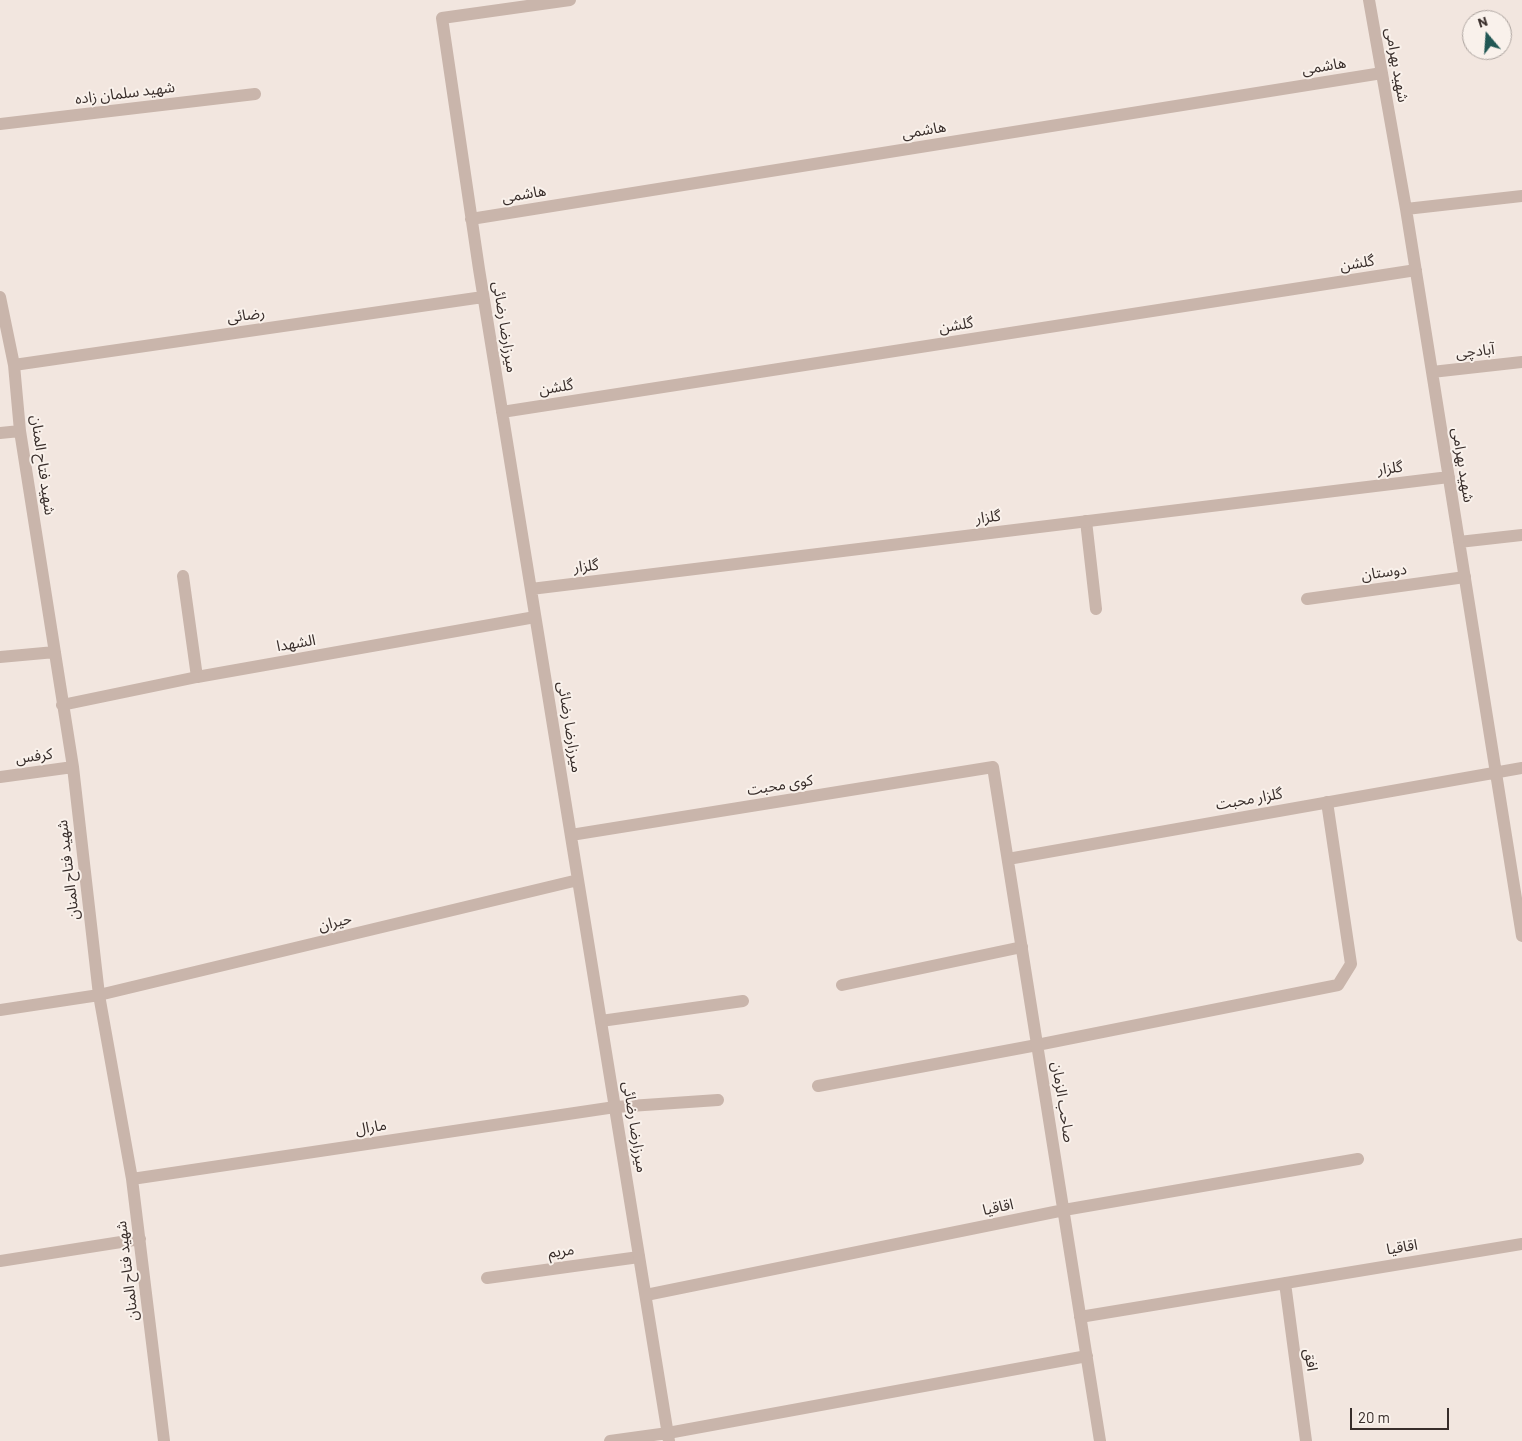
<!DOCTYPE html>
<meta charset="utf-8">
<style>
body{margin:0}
#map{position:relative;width:1522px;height:1441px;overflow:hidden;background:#f2e6df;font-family:Barlow,sans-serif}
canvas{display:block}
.north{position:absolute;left:1462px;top:10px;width:50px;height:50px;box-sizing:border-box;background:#f9f1eb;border:1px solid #aca39e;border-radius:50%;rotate:342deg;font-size:14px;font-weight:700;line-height:20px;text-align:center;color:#382d2a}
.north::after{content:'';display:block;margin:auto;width:18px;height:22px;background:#215754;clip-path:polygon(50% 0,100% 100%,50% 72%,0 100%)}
.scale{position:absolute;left:1350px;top:1408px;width:99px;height:22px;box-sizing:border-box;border:2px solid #382d2a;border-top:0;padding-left:6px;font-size:15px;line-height:18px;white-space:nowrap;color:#382d2a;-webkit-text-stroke:4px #f9f1eb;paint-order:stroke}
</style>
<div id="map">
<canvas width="1522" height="1441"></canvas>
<div class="north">N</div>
<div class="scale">20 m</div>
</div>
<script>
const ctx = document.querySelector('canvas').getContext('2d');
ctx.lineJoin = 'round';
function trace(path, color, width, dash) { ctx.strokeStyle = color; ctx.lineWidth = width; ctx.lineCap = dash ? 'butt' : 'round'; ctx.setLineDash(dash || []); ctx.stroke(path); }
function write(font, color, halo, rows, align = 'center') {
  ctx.font = font + ' Barlow,"Noto Sans Arabic",sans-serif'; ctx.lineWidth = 4; ctx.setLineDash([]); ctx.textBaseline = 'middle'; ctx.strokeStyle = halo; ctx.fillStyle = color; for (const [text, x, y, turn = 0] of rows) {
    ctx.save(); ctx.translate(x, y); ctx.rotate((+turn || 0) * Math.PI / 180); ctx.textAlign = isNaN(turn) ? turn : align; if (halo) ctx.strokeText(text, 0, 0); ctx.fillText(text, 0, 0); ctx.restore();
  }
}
const service = new Path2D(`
 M 0,124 L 255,94
 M 1086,521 L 1096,609
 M 183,576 L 197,677
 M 1307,599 L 1465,577
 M 842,985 L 1022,947
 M 601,1021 L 743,1001
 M 818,1086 L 1037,1045
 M 615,1107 L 718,1100
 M 487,1278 L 639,1257`);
const minor = new Path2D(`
 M 570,0 L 442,18 L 479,269 L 669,1441
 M 1369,0 L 1406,209 L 1522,936
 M 1406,209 L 1522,196
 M 471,219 L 1382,73
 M 0,297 L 14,365 L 20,431 L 73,767 L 99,995 L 132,1179 L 164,1441
 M 14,365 L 483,297
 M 1432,372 L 1522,362
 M 502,412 L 1416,270
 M 0,433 L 20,431
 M 1459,542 L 1522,535
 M 531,589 L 1449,477
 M 0,657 L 55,652
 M 62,705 L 197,677 L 535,617
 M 0,777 L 73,767
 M 571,835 L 993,767 L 1100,1441
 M 1008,859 L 1522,768
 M 0,1010 L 99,995 L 578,880
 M 1037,1045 L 1338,985 L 1351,964 L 1327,802
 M 132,1179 L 615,1107
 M 0,1261 L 140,1239
 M 1285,1283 L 1306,1441
 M 646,1295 L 1064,1210 L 1358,1159
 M 1080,1317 L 1522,1244
 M 610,1441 L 668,1433 L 1087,1356`);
const streetNames = [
 ["شهید بهرامی",1397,65,80],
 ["هاشمی",1324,66,-9],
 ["شهید سلمان زاده",125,93,-7],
 ["هاشمی",924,130,-9],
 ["هاشمی",524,194,-9],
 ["گلشن",1357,263,-9],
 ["رضائی",246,315,-8],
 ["گلشن",956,325,-9],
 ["میرزارضا رضائی",505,327,81],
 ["آبادچی",1475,351,-6],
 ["گلشن",556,387,-9],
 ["شهید فتاح المنان",43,465,82],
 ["شهید بهرامی",1463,465,81],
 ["گلزار",1390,468,-7],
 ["گلزار",988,517,-7],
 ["گلزار",586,566,-7],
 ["دوستان",1384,572,-8],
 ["الشهدا",296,643,-10],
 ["میرزارضا رضائی",570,727,81],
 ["کرفس",34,756,-8],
 ["کوی محبت",780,785,-9],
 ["گلزار محبت",1249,799,-10],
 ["شهید فتاح المنان",68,870,-97],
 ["حیران",335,922,-14],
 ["صاحب الزمان",1063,1102,81],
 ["مارال",371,1127,-9],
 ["میرزارضا رضائی",635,1127,81],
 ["اقاقیا",998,1207,-12],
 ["اقاقیا",1402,1247,-9],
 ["مریم",561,1251,-8],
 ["شهید فتاح المنان",127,1271,-97],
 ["افق",1311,1360,82]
];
trace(service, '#c9b5ab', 12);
trace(minor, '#c9b5ab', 12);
write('15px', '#382d2a', '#f9f1eb', streetNames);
</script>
